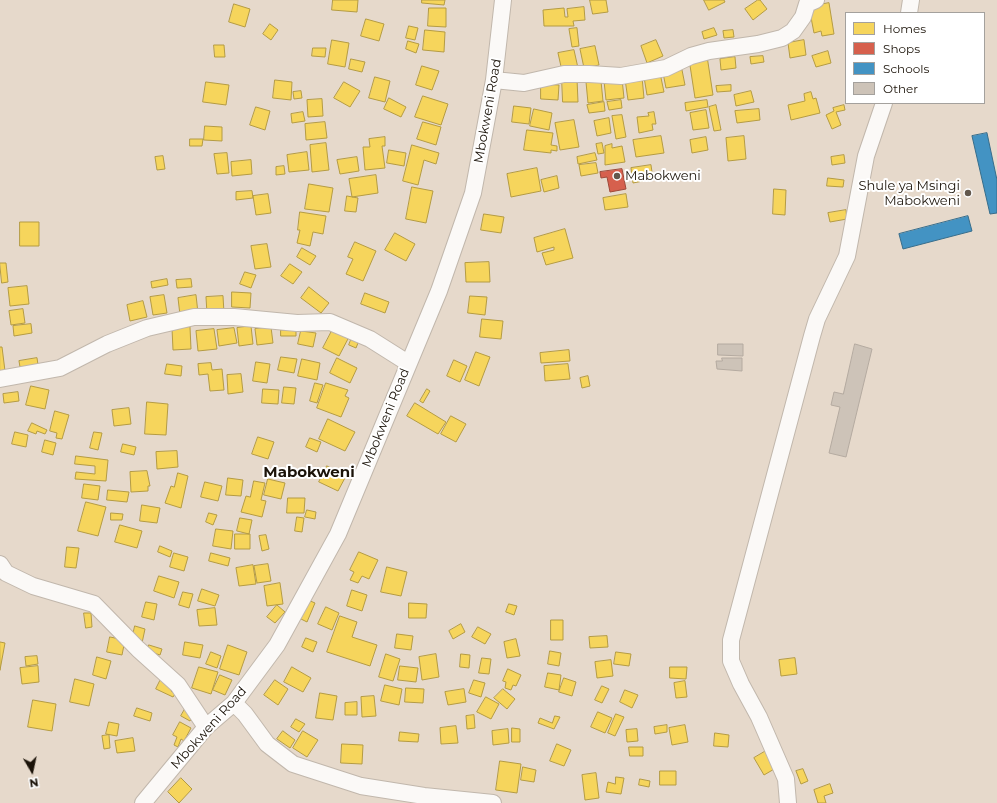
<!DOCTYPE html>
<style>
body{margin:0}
#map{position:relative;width:997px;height:803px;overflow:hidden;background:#e6d9cb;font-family:Montserrat,sans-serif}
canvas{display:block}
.legend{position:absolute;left:845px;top:12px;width:140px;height:92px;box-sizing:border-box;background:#fff;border:1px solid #a4a19d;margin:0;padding:5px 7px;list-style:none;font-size:12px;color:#1b1309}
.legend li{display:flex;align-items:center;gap:8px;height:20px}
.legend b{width:20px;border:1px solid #a4a19d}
.north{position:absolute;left:12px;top:751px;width:40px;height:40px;-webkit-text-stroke:3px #fff;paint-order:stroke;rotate:171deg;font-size:11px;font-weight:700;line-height:16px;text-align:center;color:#1b1309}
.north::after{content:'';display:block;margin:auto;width:14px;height:18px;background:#1b1309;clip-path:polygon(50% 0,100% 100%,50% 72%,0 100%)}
</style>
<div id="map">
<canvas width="997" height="803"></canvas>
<ul class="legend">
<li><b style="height:11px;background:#f6d55c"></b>Homes</li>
<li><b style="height:11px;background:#d6604d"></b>Shops</li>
<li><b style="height:11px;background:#4393c3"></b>Schools</li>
<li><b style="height:11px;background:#cdc3b8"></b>Other</li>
</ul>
<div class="north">N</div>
</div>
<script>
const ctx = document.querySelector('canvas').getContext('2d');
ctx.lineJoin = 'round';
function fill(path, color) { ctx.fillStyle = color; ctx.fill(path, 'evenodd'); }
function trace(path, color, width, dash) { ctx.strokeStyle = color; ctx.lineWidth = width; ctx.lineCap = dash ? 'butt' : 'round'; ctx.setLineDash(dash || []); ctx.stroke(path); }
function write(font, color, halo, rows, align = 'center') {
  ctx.font = font + ' Montserrat,sans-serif'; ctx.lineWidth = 4; ctx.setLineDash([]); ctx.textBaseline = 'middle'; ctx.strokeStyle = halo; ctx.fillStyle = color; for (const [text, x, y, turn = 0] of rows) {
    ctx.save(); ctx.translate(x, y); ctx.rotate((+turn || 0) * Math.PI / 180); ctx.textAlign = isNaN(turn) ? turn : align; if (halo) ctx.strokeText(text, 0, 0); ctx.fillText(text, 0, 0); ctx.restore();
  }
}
const homes = new Path2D(`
 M 333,0 L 358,0 L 357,12 L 332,10 Z
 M 422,0 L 445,0 L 444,5 L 422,3 Z
 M 590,0 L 606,0 L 608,12 L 593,14 Z
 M 704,0 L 724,0 L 725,2 L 709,10 Z
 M 758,0 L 760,0 L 767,9 L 753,20 L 745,9 Z
 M 829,3 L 834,34 L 822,36 L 821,31 L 814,33 L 809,7 Z
 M 234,4 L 250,9 L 245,27 L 229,22 Z
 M 584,7 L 585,20 L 573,21 L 574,26 L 544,26 L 543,10 L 564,8 L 565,17 L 568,17 L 567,9 Z
 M 429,8 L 446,8 L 446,27 L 428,26 Z
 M 366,19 L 384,24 L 379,41 L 361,36 Z
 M 270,24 L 278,30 L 271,40 L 263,34 Z
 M 409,26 L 418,28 L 415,40 L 406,38 Z
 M 577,28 L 579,46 L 572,47 L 569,29 Z
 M 714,28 L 717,35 L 704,39 L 702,32 Z
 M 425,30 L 445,32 L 444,52 L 423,50 Z
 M 733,30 L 734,37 L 724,38 L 723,31 Z
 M 332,40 L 349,43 L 345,67 L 328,64 Z
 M 656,40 L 663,56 L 647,63 L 641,46 Z
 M 804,40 L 806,55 L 790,58 L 788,43 Z
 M 408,41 L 419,44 L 416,53 L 406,49 Z
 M 214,45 L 224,45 L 225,57 L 215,57 Z
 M 595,46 L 599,65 L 584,68 L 580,49 Z
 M 313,48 L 326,48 L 325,57 L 312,56 Z
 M 574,50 L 578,68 L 562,71 L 558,53 Z
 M 828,51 L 831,63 L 816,67 L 812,56 Z
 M 707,56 L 713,95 L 695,98 L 689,59 Z
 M 763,56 L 764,62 L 751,64 L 750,57 Z
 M 735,57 L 736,68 L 721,70 L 720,59 Z
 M 351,59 L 365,62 L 362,72 L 349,69 Z
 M 422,66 L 439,71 L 432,90 L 416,85 Z
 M 682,70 L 685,85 L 666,88 L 663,73 Z
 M 660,73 L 664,92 L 647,95 L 644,77 Z
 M 375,77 L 390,81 L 385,102 L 369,98 Z
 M 642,77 L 644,98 L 628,100 L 625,79 Z
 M 562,79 L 577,79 L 578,102 L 563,102 Z
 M 622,79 L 624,98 L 606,100 L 604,81 Z
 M 275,80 L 292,82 L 291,100 L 273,98 Z
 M 601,81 L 603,101 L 588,103 L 586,82 Z
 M 206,82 L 229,85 L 226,105 L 203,102 Z
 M 344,82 L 360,91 L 350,107 L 334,98 Z
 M 541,84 L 559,85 L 558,100 L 541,99 Z
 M 731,85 L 731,91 L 717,92 L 716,86 Z
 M 301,91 L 302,98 L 294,99 L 293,92 Z
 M 751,91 L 754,102 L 736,106 L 734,95 Z
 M 811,92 L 813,99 L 816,98 L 820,113 L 791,120 L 788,105 L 805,101 L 804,94 Z
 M 423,96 L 448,104 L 441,125 L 415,117 Z
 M 389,98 L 406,107 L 401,117 L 384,109 Z
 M 322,99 L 323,116 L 308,117 L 307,100 Z
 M 621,100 L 622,108 L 609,110 L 607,102 Z
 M 707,100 L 708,107 L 686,111 L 685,103 Z
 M 604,102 L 605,111 L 589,113 L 587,105 Z
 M 716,105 L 721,130 L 714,131 L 709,107 Z
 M 844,105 L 845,110 L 836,112 L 841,125 L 832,129 L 826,115 L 834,111 L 833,108 Z
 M 514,106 L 531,108 L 529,124 L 512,122 Z
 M 256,107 L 270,111 L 265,130 L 250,125 Z
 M 534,109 L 552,113 L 549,130 L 530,126 Z
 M 759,109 L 760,120 L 737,123 L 735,111 Z
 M 706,110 L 709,128 L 693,130 L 690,113 Z
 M 303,112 L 305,121 L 292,123 L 291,114 Z
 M 654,112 L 656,124 L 652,124 L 653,130 L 639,133 L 637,117 L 649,116 L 648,113 Z
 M 622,115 L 626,137 L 616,139 L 612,116 Z
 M 609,118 L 611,133 L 597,136 L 594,121 Z
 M 574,120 L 579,147 L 560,150 L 555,123 Z
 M 325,122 L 327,138 L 306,140 L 305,124 Z
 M 423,122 L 441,127 L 436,145 L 417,139 Z
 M 205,126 L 222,127 L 222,141 L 204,140 Z
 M 527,130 L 553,133 L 551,145 L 557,146 L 557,151 L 551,150 L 551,153 L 524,150 Z
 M 661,136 L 664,153 L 636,157 L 633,140 Z
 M 744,136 L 746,159 L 728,161 L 726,138 Z
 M 385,137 L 385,146 L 382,146 L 385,168 L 365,170 L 363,147 L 370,147 L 369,139 Z
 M 706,137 L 708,150 L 692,153 L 690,140 Z
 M 190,139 L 203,139 L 202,146 L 190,146 Z
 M 326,143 L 329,170 L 312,172 L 310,145 Z
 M 602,143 L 604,153 L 598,154 L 596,144 Z
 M 612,144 L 612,148 L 622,146 L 625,162 L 605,165 L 605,146 Z
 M 412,145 L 439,153 L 436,164 L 424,160 L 418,185 L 403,181 Z
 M 389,150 L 406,153 L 404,166 L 387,163 Z
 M 307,152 L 309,170 L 289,172 L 287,155 Z
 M 227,153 L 229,173 L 217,174 L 214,154 Z
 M 595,153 L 597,160 L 578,164 L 577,157 Z
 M 844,155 L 845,163 L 832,165 L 831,157 Z
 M 163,156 L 165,169 L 157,170 L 155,157 Z
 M 357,157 L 359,171 L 340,174 L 337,160 Z
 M 251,160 L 252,174 L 232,176 L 231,162 Z
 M 596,163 L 598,173 L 581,176 L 579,165 Z
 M 651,165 L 653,179 L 633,183 L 631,168 Z
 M 284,166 L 285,174 L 276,175 L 276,167 Z
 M 537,168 L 541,191 L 511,197 L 507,174 Z
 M 376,175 L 378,193 L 352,197 L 349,179 Z
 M 557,176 L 559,188 L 544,192 L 541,180 Z
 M 828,178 L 844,180 L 843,187 L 827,186 Z
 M 309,184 L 333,188 L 329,212 L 305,209 Z
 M 412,187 L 433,191 L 426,223 L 406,219 Z
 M 774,189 L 786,190 L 785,215 L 773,214 Z
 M 252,191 L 253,198 L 236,200 L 236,192 Z
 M 268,194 L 271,213 L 256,215 L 253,196 Z
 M 626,194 L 628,207 L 605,210 L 603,198 Z
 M 347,196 L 358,198 L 356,212 L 345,211 Z
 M 846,210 L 847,219 L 830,222 L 828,213 Z
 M 300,212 L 326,216 L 323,234 L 313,232 L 310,246 L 297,243 L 300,230 L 298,230 Z
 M 484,214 L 504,217 L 501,233 L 481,230 Z
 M 20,222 L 39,222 L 39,246 L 20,246 Z
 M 565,229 L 573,258 L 546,265 L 542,253 L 554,250 L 554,247 L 537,252 L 534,238 Z
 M 395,233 L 415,244 L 406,261 L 385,250 Z
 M 355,242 L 376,251 L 363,281 L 346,274 L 353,259 L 348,257 Z
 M 267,244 L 271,267 L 255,269 L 251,246 Z
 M 302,248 L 316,256 L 310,265 L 297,257 Z
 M 489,262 L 490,282 L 466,282 L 465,263 Z
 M 0,263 L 6,263 L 8,282 L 2,283 Z
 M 290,264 L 302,272 L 293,284 L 281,276 Z
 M 245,272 L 256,275 L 251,288 L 240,284 Z
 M 167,279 L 168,285 L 152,288 L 151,282 Z
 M 191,279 L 192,287 L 177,288 L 176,280 Z
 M 27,286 L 29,304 L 10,306 L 8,288 Z
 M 309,287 L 329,303 L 321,313 L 301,298 Z
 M 232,292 L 251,293 L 250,308 L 232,307 Z
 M 365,293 L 389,302 L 385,313 L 361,304 Z
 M 164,295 L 167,313 L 153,315 L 150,297 Z
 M 196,295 L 198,313 L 180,315 L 178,298 Z
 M 223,296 L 224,313 L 207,314 L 206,297 Z
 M 470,296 L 487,297 L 485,315 L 468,313 Z
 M 143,301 L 147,317 L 130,321 L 127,305 Z
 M 23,309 L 25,323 L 11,325 L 9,311 Z
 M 482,319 L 503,321 L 501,339 L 480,337 Z
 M 31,324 L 32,333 L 14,336 L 13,326 Z
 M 251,326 L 253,344 L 239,346 L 237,328 Z
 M 190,327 L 191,349 L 173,350 L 172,328 Z
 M 271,327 L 273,343 L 257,345 L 255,329 Z
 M 334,327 L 350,335 L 339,356 L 323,348 Z
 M 234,328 L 237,343 L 219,346 L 217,330 Z
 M 214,329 L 217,349 L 198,351 L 196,331 Z
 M 281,330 L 296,330 L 296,336 L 281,336 Z
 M 301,331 L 316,333 L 313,347 L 298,344 Z
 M 353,335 L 360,338 L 356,348 L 349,345 Z
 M 0,347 L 2,347 L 5,371 L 0,372 Z
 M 569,350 L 570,361 L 541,363 L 540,353 Z
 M 476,352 L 490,357 L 479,386 L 465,380 Z
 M 281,357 L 297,359 L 294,373 L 278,370 Z
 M 37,358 L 39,371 L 21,373 L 19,361 Z
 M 337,358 L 357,368 L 350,383 L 330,373 Z
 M 302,359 L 320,363 L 317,380 L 298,376 Z
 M 454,360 L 467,366 L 460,382 L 447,376 Z
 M 256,362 L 270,364 L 267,383 L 253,381 Z
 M 211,363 L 212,370 L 222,369 L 224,390 L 210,391 L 208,374 L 199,375 L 198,364 Z
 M 167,364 L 182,366 L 181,376 L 165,374 Z
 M 568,364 L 570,379 L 545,381 L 544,366 Z
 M 241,374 L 243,392 L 228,394 L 227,375 Z
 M 588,376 L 590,386 L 582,388 L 580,378 Z
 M 315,383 L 323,385 L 317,403 L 310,401 Z
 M 326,383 L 348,390 L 345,396 L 349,398 L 341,417 L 317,408 Z
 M 31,386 L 49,390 L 45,409 L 26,405 Z
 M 284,387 L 296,388 L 294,404 L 282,403 Z
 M 263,389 L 279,390 L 278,404 L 262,403 Z
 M 427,389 L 430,391 L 423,403 L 420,401 Z
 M 18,392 L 19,401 L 4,403 L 3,394 Z
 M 147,402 L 168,404 L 166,435 L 145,434 Z
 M 415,403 L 446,422 L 438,434 L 407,416 Z
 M 129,408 L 131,424 L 114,426 L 112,410 Z
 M 55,411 L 69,415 L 62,439 L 56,438 L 57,433 L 50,431 Z
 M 451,416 L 466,424 L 456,442 L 441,434 Z
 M 328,419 L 355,432 L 345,451 L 319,439 Z
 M 32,423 L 47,430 L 45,434 L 37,431 L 36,434 L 28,431 Z
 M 15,432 L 28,435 L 26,447 L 12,444 Z
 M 94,432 L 102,433 L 98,450 L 90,448 Z
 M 258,437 L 274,442 L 268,459 L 252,454 Z
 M 310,438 L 321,442 L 317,452 L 306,447 Z
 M 45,440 L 56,443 L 53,455 L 42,452 Z
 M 123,444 L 136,447 L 134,455 L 121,452 Z
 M 177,451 L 178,467 L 157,469 L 156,452 Z
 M 76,456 L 108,460 L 106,481 L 75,479 L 76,472 L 95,474 L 95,466 L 75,464 Z
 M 327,466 L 346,476 L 338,491 L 319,482 Z
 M 147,471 L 150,486 L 148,486 L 148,491 L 131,492 L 130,472 Z
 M 178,473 L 188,476 L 181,508 L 165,503 L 171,486 L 174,487 Z
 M 228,478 L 243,480 L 241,496 L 226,495 Z
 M 268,479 L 285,483 L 281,499 L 264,495 Z
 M 254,481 L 265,483 L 261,500 L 266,501 L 262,517 L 241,512 L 246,496 L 250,497 Z
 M 205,482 L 222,486 L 218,501 L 201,497 Z
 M 84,484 L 100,486 L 98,500 L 82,498 Z
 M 108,490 L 129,492 L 127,502 L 107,500 Z
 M 288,498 L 305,498 L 304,513 L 287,513 Z
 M 86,502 L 106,507 L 98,536 L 78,531 Z
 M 142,505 L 160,508 L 157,523 L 140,521 Z
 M 307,510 L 316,512 L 315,519 L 305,517 Z
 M 111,513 L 123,514 L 122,520 L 111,520 Z
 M 209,513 L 217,515 L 213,525 L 206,522 Z
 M 297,517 L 304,518 L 302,532 L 295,531 Z
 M 240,518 L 252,520 L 249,534 L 237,531 Z
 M 120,525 L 142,531 L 137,548 L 115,542 Z
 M 216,529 L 233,531 L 231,549 L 213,546 Z
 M 235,534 L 250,534 L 250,549 L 235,549 Z
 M 266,535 L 269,549 L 262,551 L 259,536 Z
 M 160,546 L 172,551 L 170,557 L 158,552 Z
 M 67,547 L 79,548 L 76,568 L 65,567 Z
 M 359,552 L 378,560 L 369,579 L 362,576 L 358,583 L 350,580 L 354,572 L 350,570 Z
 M 174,553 L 188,557 L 184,571 L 170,567 Z
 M 211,553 L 230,558 L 228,566 L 209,561 Z
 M 268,564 L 271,581 L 257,583 L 254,566 Z
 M 253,565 L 256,584 L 239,586 L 236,568 Z
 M 387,567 L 407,572 L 401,596 L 381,592 Z
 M 159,576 L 179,582 L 174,598 L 154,591 Z
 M 280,583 L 283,604 L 267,606 L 264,586 Z
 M 202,589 L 219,595 L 215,606 L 198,601 Z
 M 352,590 L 367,595 L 362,611 L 347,606 Z
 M 183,592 L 193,594 L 189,608 L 179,605 Z
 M 301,597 L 315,603 L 307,622 L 293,615 Z
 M 146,602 L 157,604 L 154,620 L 142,617 Z
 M 409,603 L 427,604 L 426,618 L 409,618 Z
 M 509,604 L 517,606 L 514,615 L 506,612 Z
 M 277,605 L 285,612 L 275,623 L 267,617 Z
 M 326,607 L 339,613 L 332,630 L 318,624 Z
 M 215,608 L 217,625 L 199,626 L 197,610 Z
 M 84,613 L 91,613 L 92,627 L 86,628 Z
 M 340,616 L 357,622 L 352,637 L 377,645 L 370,666 L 327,652 Z
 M 551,620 L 563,620 L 563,640 L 551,640 Z
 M 461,624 L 465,632 L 453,639 L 449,631 Z
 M 135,626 L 145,629 L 142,643 L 132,640 Z
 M 478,627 L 491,634 L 485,644 L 472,637 Z
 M 397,634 L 413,636 L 411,650 L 395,648 Z
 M 607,636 L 608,647 L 590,648 L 589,637 Z
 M 110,637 L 125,640 L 122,655 L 107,652 Z
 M 306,638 L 317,642 L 313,652 L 302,647 Z
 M 516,639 L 520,656 L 507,658 L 504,642 Z
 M 0,642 L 5,643 L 0,670 Z
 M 185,642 L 203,645 L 200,658 L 183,655 Z
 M 149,645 L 162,649 L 160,655 L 147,651 Z
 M 228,645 L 247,652 L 239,675 L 220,669 Z
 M 550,651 L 561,653 L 559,666 L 548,664 Z
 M 211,652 L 221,656 L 217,668 L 206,664 Z
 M 616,652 L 631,654 L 629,666 L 614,664 Z
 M 386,654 L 400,659 L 393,681 L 379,677 Z
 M 436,654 L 439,677 L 422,680 L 419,657 Z
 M 461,654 L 470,655 L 469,668 L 460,667 Z
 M 37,656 L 38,664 L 26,666 L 25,657 Z
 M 97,657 L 111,661 L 106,679 L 93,675 Z
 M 482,658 L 491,659 L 489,674 L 479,673 Z
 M 795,658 L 797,674 L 781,676 L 779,660 Z
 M 611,660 L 613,676 L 597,678 L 595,662 Z
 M 38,666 L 39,682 L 22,684 L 20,668 Z
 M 400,666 L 418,668 L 416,682 L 398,680 Z
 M 199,667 L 218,672 L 211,694 L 192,688 Z
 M 292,667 L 311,678 L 303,692 L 284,682 Z
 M 670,667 L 687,667 L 686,679 L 670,678 Z
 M 508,669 L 521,675 L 516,686 L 513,685 L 511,690 L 505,688 L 506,682 L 503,681 Z
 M 548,673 L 561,675 L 559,690 L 545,687 Z
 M 220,675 L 232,680 L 225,695 L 213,690 Z
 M 564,678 L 576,682 L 572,696 L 559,692 Z
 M 75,679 L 94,684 L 89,706 L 70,702 Z
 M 161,679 L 174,685 L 171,691 L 175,694 L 173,697 L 156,689 Z
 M 275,680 L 288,689 L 278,705 L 264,695 Z
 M 474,680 L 485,683 L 481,697 L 469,693 Z
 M 685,681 L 687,697 L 676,698 L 674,683 Z
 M 385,685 L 402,689 L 399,705 L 381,701 Z
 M 602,686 L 609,689 L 602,703 L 595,700 Z
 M 406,688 L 424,689 L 423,703 L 405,702 Z
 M 464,689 L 466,702 L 448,705 L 445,692 Z
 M 503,689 L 515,699 L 507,709 L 494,698 Z
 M 625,690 L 638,695 L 632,708 L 620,702 Z
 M 320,693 L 337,696 L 333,720 L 316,718 Z
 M 374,696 L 376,716 L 362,717 L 361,697 Z
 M 486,697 L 499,704 L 491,719 L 477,712 Z
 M 33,700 L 56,704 L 52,731 L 28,727 Z
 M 357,702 L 357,715 L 345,715 L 345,703 Z
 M 137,708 L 152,713 L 150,721 L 134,716 Z
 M 185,709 L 194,714 L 190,721 L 181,716 Z
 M 598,712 L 612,718 L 605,733 L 591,727 Z
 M 616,714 L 624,717 L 615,736 L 608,733 Z
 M 474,715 L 475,728 L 467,729 L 466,716 Z
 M 555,716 L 560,717 L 554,729 L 538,723 L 540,718 L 552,723 Z
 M 296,719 L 305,724 L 299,732 L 291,727 Z
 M 109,722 L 119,724 L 117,736 L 106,734 Z
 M 180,722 L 191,728 L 184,741 L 181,739 L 178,747 L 174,745 L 177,737 L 173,735 Z
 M 667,725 L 667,732 L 655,734 L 654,727 Z
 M 685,725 L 688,742 L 672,745 L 669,728 Z
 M 456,726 L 458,743 L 441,744 L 440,728 Z
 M 512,728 L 520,729 L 520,742 L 512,742 Z
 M 508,729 L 509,743 L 493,745 L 492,731 Z
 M 637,729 L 638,741 L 627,742 L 626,730 Z
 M 283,731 L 295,740 L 290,748 L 277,739 Z
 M 303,731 L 318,740 L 307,757 L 293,748 Z
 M 400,732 L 419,734 L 418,742 L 399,741 Z
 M 715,733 L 729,735 L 728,747 L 714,746 Z
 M 109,735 L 110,748 L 104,749 L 102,736 Z
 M 133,738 L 135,751 L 117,753 L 115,741 Z
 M 342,744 L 363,745 L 362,764 L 341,763 Z
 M 557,744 L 571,750 L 564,766 L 550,761 Z
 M 629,747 L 643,747 L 643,756 L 630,756 Z
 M 766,751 L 776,768 L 764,775 L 754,758 Z
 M 500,761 L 521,764 L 517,793 L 496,790 Z
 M 523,767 L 536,770 L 534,782 L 521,780 Z
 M 803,769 L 808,781 L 801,784 L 796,771 Z
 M 660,771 L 676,771 L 676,785 L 660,785 Z
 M 596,773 L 599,798 L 585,800 L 582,775 Z
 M 616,777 L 624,778 L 621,794 L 606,792 L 608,782 L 615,784 Z
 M 181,778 L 192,789 L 179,803 L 168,792 Z
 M 640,779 L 650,781 L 649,787 L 639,785 Z
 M 830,784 L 833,793 L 824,796 L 826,803 L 818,803 L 814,790 Z`);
const shops = new Path2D(`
 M 622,169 L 626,189 L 610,192 L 607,177 L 601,178 L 600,172 Z`);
const schools = new Path2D(`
 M 987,133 L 997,180 L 997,213 L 990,214 L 972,136 Z
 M 968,216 L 972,231 L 903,249 L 899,234 Z`);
const building = new Path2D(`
 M 718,344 L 743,344 L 743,356 L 718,355 Z
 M 855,344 L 872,349 L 846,457 L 829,453 L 840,407 L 831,405 L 834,392 L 843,394 Z
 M 722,358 L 742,358 L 742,371 L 717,369 L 716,361 L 722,361 Z`);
const minor = new Path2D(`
 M 909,13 L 911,0
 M 494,80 L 524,83 L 564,74 L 589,74 L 621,76 L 666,68 L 691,56 L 709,51 L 758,44 L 782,38 L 793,31 L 803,17 L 807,4 L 816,0
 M 0,379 L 60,368 L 107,344 L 147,328 L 194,317 L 234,317 L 297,323 L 330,322 L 370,339 L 408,363
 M 0,564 L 6,573 L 33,586 L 94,604 L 138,649 L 178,685 L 206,727
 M 234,703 L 245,714 L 267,744 L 293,764 L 361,786 L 424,796 L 493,803
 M 143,803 L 206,727 L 234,703 L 277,645 L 338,534 L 439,291 L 473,193 L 494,80 L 503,0
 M 788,803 L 786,779 L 759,717 L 741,684 L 731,661 L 731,640 L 812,336 L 817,319 L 847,256 L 866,156 L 884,103`);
const markers = [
 [617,176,4,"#62584d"],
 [968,193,4,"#62584d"]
];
const streetNames = [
 ["Mbokweni Road",488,111,-80],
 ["Mbokweni Road",386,418,-68],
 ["Mbokweni Road",209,728,-48]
];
const poiNames = [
 ["Mabokweni",625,176],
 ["Shule ya Msingi",960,186,"right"],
 ["Mabokweni",960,201,"right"]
];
const quarterNames = [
 ["Mabokweni",309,473]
];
fill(homes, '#f6d55c');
trace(homes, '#b49b43', 1);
fill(shops, '#d6604d');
trace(shops, '#9e4939', 1);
fill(schools, '#4393c3');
trace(schools, '#376d8b', 1);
fill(building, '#cdc3b8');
trace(building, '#b4aaa0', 1);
trace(minor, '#c1b7ac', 18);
trace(minor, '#fbf9f7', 16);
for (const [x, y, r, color] of markers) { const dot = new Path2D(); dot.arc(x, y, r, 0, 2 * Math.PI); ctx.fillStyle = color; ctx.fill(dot); trace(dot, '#fff', 1.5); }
write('13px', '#1b1309', '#fff', streetNames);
write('13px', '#1b1309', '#fff', poiNames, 'left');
write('bold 15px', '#1b1309', '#fff', quarterNames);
</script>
